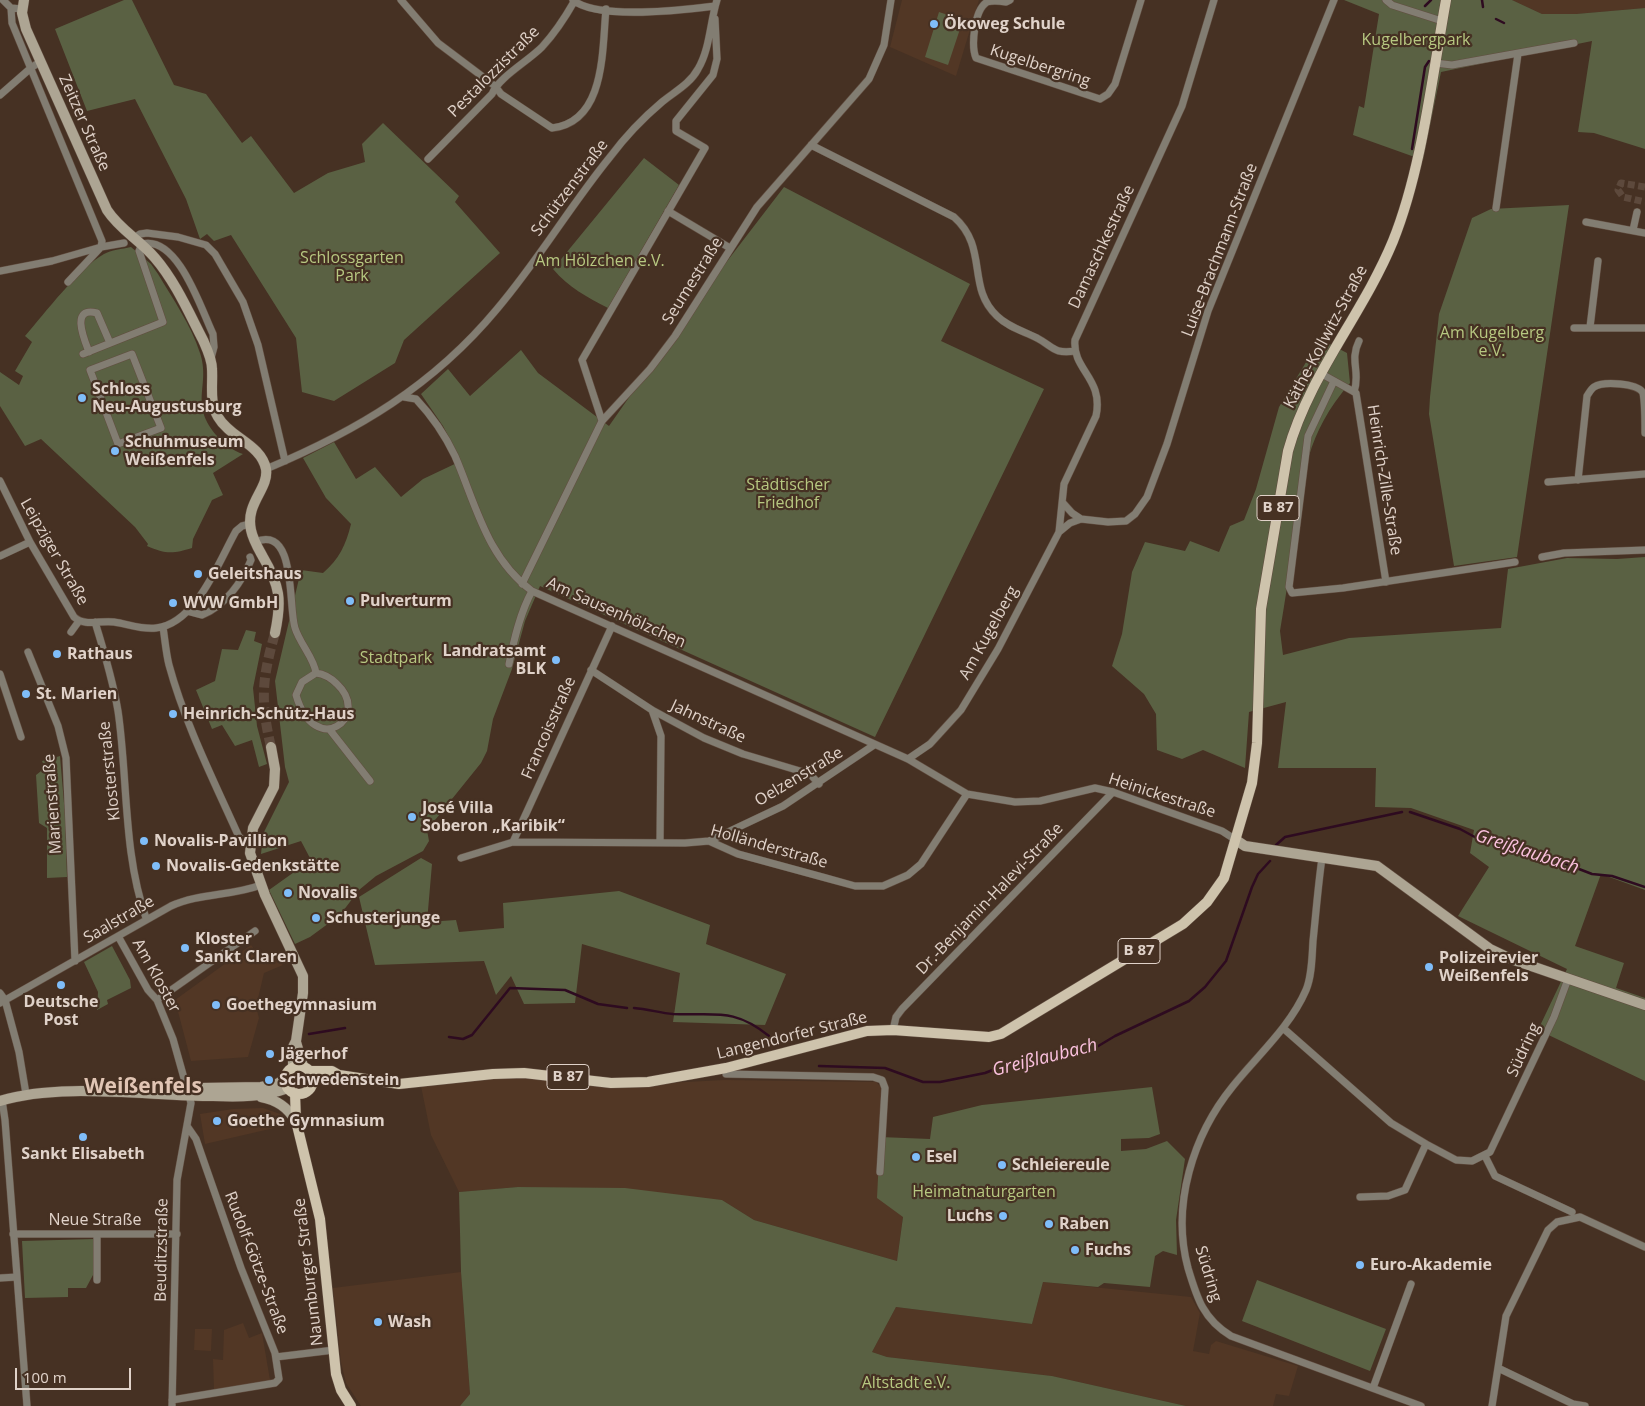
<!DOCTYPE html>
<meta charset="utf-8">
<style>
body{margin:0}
#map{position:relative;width:1645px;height:1406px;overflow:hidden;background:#463123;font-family:"Open Sans",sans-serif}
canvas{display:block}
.scale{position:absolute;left:15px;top:1368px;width:116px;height:22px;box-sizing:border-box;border:2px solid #e0d2c9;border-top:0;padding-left:6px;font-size:15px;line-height:18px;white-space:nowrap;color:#e0d2c9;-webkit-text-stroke:4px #463123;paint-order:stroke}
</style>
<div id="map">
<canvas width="1645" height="1406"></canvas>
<div class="scale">100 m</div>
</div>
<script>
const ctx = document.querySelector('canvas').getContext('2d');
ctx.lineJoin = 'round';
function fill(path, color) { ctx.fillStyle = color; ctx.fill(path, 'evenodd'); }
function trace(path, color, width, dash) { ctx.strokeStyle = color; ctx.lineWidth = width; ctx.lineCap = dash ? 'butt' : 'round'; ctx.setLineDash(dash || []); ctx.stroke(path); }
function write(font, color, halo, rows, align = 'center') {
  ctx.font = font + ' "Open Sans",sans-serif'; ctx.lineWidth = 4.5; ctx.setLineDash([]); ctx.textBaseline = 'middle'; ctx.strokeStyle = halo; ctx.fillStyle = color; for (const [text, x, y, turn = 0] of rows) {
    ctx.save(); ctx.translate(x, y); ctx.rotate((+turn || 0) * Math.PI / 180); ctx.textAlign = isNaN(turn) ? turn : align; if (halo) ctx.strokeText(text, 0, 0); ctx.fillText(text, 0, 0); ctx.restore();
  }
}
const built = new Path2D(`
 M 902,0 L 979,0 L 956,76 L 890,47 Z
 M 1512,0 L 1645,0 L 1645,8 L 1576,14 L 1542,14 Z
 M 251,945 L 262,959 L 270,952 L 283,965 L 264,973 L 256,1007 L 259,1018 L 248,1057 L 191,1061 L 175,1000 Z
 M 524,1075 L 611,1086 L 724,1080 L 876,1082 L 881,1087 L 880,1137 L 903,1216 L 897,1261 L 754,1220 L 722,1200 L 518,1187 L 459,1192 L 431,1135 L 421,1086 Z
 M 263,1108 L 283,1115 L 287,1125 L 205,1144 L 200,1114 L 233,1109 Z
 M 461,1272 L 470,1394 L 460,1406 L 361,1406 L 346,1383 L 341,1362 L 333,1288 Z
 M 1043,1282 L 1191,1297 L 1200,1313 L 1193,1351 L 1209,1354 L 1211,1345 L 1216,1341 L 1298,1366 L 1289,1396 L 1276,1394 L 1273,1406 L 1186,1406 L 1052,1376 L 887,1357 L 872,1352 L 896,1307 L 1032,1324 Z
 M 243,1323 L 249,1338 L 262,1333 L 270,1380 L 214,1390 L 213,1359 L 223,1360 L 224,1330 Z
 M 195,1329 L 212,1329 L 211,1351 L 194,1350 Z`);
const green = new Path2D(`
 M 124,0 L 132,0 L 174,85 L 206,94 L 242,143 L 251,136 L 294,193 L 328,173 L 365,162 L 362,144 L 383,123 L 459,196 L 455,202 L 500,253 L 404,340 L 395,363 L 334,401 L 302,392 L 296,338 L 231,235 L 214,241 L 207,234 L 200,239 L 186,199 L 135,99 L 87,111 L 55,29 Z
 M 1344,0 L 1512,0 L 1542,14 L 1576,14 L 1645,8 L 1645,149 L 1594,133 L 1578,132 L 1592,41 L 1441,72 L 1423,160 L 1353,135 L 1359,106 L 1364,108 L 1379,14 Z
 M 939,12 L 963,20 L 948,65 L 925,57 Z
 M 644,158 L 679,185 L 608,308 C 587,297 569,288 553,269 Z
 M 784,187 L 970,284 L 941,341 L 1044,389 L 875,737 L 540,586 L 525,621 L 512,669 L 493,719 L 487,751 L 481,763 L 427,830 L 429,841 L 423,851 L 376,876 L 359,890 L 340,915 L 310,937 L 295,944 L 269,890 L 311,860 L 301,841 L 261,854 L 263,834 L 289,782 L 285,767 L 275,681 L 301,570 L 323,573 C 339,559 346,545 351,524 L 326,498 L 303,458 L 334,442 L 356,479 L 375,467 L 401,497 L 423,479 L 461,461 L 443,426 L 421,394 L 448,369 L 470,396 L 521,350 L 538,373 L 609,426 L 695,303 Z
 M 1569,205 L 1517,557 L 1454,566 L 1429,414 L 1430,397 L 1439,314 L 1472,218 L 1491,209 Z
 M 131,247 L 151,264 L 158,274 C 173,299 191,325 200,353 C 211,386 188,404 218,437 C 225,444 233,451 243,454 L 213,473 L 223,495 L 212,500 L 193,539 L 192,548 C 173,554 165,554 147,546 L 148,544 L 135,527 L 41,439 L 25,446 L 0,406 L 0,372 L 19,385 L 23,376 L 15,371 L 32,342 L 25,336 C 45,313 79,268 104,254 C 111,250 122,249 131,247 Z
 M 1320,339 L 1347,353 L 1350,383 C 1306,434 1303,475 1294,539 C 1290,570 1285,600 1280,631 L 1283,655 L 1349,638 L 1501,628 L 1508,569 L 1567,558 L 1617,559 L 1645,557 L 1645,890 L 1601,874 L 1575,946 L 1624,963 L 1616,988 L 1645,998 L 1645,1081 L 1538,1030 L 1567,969 L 1458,916 L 1489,867 L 1470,853 L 1474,830 L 1411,808 L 1375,807 L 1376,768 L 1278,768 L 1286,702 L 1249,712 L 1245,768 L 1203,750 L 1182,759 L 1157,750 L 1156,714 L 1144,694 L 1112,666 L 1122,634 L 1132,572 L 1145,542 L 1185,551 L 1190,541 L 1219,552 L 1230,526 L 1244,520 L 1256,489 L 1279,407 Z
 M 246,630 L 256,632 L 254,641 L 262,644 L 253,688 L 257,726 L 267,764 L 259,767 L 252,740 L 235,746 L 222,725 L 212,729 L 196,690 L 215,681 L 222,649 L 238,650 Z
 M 60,756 L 65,815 L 67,877 L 47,878 L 47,828 L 39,823 L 36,775 L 45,768 L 42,761 Z
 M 421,858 L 432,864 L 427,922 L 456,920 L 459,932 L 504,928 L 503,903 L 619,891 L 710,925 L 706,944 L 786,974 L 765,1025 L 673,1022 L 680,973 L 582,944 L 575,1003 L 524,1004 L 511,976 L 496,995 L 484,961 L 375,965 L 359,897 Z
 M 112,946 L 130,980 L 131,988 L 107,1000 L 108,1004 L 97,1010 L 98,992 L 84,962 Z
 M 1152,1087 L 1160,1134 L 1149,1138 L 1121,1139 L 1121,1151 L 1146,1149 L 1167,1141 L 1185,1159 L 1176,1220 L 1177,1255 L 1163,1251 L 1155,1256 L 1150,1287 L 1104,1283 L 1098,1287 L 1043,1282 L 1032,1324 L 896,1307 L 872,1352 L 887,1357 L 1052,1376 L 1186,1406 L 460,1406 L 470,1394 L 461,1272 L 459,1192 L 518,1187 L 625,1188 L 722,1200 L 754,1220 L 897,1261 L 903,1217 L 877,1198 L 880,1137 L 930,1139 L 933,1117 L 982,1105 Z
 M 94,1239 L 93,1275 L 86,1288 L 68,1288 L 68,1297 L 25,1298 L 22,1241 Z
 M 1257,1280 L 1386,1329 L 1370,1371 L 1242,1321 Z`);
const stream = new Path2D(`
 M 1482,0 L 1483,7
 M 1425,6 L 1431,0
 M 1496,19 L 1504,23
 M 1412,149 L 1425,67 L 1429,61
 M 1410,812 L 1460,829 L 1484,842 L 1495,840 L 1533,856 L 1566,864 L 1592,874 L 1612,876 L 1645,887
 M 1276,845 L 1285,837 L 1402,812
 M 634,1008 C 648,1009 660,1013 673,1014 C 715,1016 733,1007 769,1036
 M 309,1034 L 345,1028
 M 449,1037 L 463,1039 L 472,1035 L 510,988 L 565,990 L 598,1004 L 627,1008
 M 819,1066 L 885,1068 L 923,1082 L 940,1082 L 985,1073 L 1008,1064 L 1023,1065 L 1090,1051 L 1115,1036 L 1189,1001 L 1205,987 L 1226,961 L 1252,887 L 1258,874 L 1270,861`);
const streetTunnel = new Path2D(`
 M 1645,187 L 1621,183 L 1618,190 L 1623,197 L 1645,202`);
const secondaryTunnel = new Path2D(`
 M 271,747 C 260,700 262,679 275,633`);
const street = new Path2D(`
 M 3,0 L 11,8 L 22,9
 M 401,0 L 438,43 L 495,86 L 501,94 L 552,128 C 606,122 602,49 606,9
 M 573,0 C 597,20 684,10 715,6
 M 1010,0 L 1006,2 C 1000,1 993,0 987,2 C 974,10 971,46 976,58 L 1100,99 L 1108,94 L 1115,84 L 1141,0
 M 1386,0 L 1392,5 L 1442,21
 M 1435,63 L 1452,65 L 1574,43
 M 0,95 L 32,67 L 40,62
 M 811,145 L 954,217 C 989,248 966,287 997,316 C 1008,327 1023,331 1037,338 C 1054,347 1053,354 1075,351
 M 428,159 L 492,94 C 499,77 527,62 542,47 C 554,34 566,16 575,0
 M 1496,208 L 1518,54
 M 668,211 L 730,248
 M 1586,222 L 1645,233
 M 1633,230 L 1637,212
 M 134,238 L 140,234 L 147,233 L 178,237 L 206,245 L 215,254 L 243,302 L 258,345 L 285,461
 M 0,271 L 52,261 L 101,247 L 102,241 L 12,23 L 11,8
 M 68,282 L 101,247 L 124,243
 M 1590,327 L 1598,261
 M 1574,328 L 1645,328
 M 89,352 C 84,339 70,306 97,313 L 110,343
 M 83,354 L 163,322 L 139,251 L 142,244 C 178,235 201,309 213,334 L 214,347 L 211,358
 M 132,354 L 161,428 L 118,444 L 90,370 Z
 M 1320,373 L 1356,393 L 1386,582
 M 1334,381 L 1308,436 L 1289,587 L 1292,593 L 1343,588 L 1515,562
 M 1354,392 C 1361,372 1349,361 1359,341
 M 404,397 L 416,399 C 432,416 445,435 455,456 C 476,505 487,558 532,591 L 908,759 L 967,794 L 1015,802 L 1040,801 L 1095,788 L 1113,792 L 1222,831 L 1236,840
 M 602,421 L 582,360 L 705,148 L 676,131 L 676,121 L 713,75 L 717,59 L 715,19
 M 266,469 C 357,431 433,386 497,309 C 538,261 570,206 610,157 C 625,137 643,118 662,102 C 674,92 690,84 698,69 C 710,49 710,22 717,0
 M 1578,480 L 1587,396 C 1589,393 1591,389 1594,387 C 1603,381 1638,383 1643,393 C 1645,403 1645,422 1645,433
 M 0,481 L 30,542 L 74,617 C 85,627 100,620 114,622 C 128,624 142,630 156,628 C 196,624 219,561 236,531 L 242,526 L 250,524
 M 1548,482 L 1645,474
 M 1063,503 L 1072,513 L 1081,519
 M 1059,532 L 1070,523 L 1081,519 L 1108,522 L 1126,521 L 1135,514 L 1147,497 L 1167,444 L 1208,311 L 1334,0
 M 255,542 C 297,524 288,607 295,628 C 300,644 314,658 316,673 L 302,682 L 296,695 C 315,760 372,717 337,684 C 331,678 325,674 316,673
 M 0,556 L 30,542
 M 1542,557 L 1564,553 L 1645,550
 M 522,584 L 602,421 L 650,369 L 675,336 L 757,207 L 869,79 L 884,45 L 891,0
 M 187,611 L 202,615 C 225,606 242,582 251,560 L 250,557
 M 95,622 C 104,651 113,681 118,711 C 128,779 123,853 146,918
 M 163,627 C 165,640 166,653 169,665 C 185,724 214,781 239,837 L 250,843
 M 71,632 L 79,621
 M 28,652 L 58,726 L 66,758 L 75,961
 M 509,664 C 514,639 520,613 532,591
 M 591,670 L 652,710 L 704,738 L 743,754 L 810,774 L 819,784
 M 0,674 L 21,737
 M 652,710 L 661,736 L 660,842
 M 330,730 L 370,781
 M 908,759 L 930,744 L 961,710 L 998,649 L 1059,532 L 1064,484 L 1096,416 C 1104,378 1072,370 1075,340 L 1182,106 L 1214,0
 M 709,841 L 783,806 L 874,745
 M 513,842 L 612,626
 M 461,858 L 513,842 L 685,843 L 709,841 L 738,854 L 826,878 L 855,886 L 883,886 L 908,875 L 921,864 L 967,794
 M 1322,858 C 1318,886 1316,913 1313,941 C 1312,956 1312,976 1306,990 C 1290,1027 1258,1055 1233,1086 C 1193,1135 1171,1205 1188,1268 C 1197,1298 1203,1319 1231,1336 L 1421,1406
 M 118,936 L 148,990 L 157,1000 L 173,1039 L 191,1103 L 177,1180 L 172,1406
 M 0,993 L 5,1000 L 19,1052 L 26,1094
 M 157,1000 L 255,931
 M 0,1003 L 171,906 C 200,893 232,896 261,885
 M 1283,1028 L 1391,1123 L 1426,1144 L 1456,1160 L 1472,1161 L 1490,1152 L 1554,1017 L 1568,979
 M 893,1030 L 896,1017 L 902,1009 L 1113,792
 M 726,1068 L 726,1074 L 873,1077 L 882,1080 L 885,1088 L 880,1172
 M 2,1100 L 5,1120 L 27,1406
 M 1485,1156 L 1495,1176 L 1572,1212
 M 1360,1197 L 1388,1196 L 1405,1190 L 1426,1144
 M 13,1234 L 177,1234
 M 0,1278 L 17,1277
 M 97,1280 L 97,1234
 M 276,1357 L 334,1350
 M 1498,1368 L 1573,1404 L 1585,1406
 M 1373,1388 L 1411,1284
 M 172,1400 L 275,1383 L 279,1379 L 275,1353 L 241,1268 L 196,1139 L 187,1126
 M 1492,1406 L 1506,1316 L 1548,1230 L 1557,1222 L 1580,1217 L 1645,1247`);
const secondary = new Path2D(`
 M 24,0 L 22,13 L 26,29 L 107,210 C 120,230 140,240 155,258 C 175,281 189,313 203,340 C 207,349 212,359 212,369 C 213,385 209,402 218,417 C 230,438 261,444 266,469 C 269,489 245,503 251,530 C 253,540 258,548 263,557 C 280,586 282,600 275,633
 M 271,747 L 275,769 L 274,787 L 253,828 L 250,853 L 265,895 L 303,976 L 303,993 L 296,1041 L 293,1047 L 293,1067
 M 1236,840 L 1245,846 L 1377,866 L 1490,949 L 1511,959 L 1645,1005
 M 296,1042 L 303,1066
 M 138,1089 L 261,1087 L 277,1084 L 285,1079
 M 261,1097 C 277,1100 287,1107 296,1121
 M 0,1101 C 59,1082 150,1096 213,1096 C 240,1097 263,1097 288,1088`);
const primary = new Path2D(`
 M285 1080a14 14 0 1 1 28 0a14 14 0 1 1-28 0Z
 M 310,1071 L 332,1071 L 339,1075 L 399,1084 L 493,1074 L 524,1073 L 611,1083 L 648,1082 L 726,1068 L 867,1031 L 893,1030 L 989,1037 L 1001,1034 L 1183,924 L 1207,902 L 1224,878 L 1252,783 L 1257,743 L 1261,609 L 1288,451 C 1309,375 1363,314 1393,241 C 1422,169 1432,77 1446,0
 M 313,1081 L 339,1075
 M 295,1093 L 296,1121 L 320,1219 L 336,1374 L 341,1390 L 351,1406`);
const markers = [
 [934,24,5,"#7fbdf9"],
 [82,398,5,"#7fbdf9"],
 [115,451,5,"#7fbdf9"],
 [198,574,5,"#7fbdf9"],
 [350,601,5,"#7fbdf9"],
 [173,603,5,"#7fbdf9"],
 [57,654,5,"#7fbdf9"],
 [556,660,5,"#7fbdf9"],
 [26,694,5,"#7fbdf9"],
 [173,714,5,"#7fbdf9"],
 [412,817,5,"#7fbdf9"],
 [144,841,5,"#7fbdf9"],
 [156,866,5,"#7fbdf9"],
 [288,893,5,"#7fbdf9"],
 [316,918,5,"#7fbdf9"],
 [185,948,5,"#7fbdf9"],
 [1429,967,5,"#7fbdf9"],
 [61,985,5,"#7fbdf9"],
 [216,1005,5,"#7fbdf9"],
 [270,1054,5,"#7fbdf9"],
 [269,1080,5,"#7fbdf9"],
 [217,1121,5,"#7fbdf9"],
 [83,1137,5,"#7fbdf9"],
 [916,1157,5,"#7fbdf9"],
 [1002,1165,5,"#7fbdf9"],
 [1003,1216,5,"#7fbdf9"],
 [1049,1224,5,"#7fbdf9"],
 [1075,1250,5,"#7fbdf9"],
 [1360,1265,5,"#7fbdf9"],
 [378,1322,5,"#7fbdf9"]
];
const shields = [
 [1278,508,42],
 [1139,951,42],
 [568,1077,42]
];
const shieldNames = [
 ["B 87",1278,508],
 ["B 87",1139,951],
 ["B 87",568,1077]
];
const poiNames = [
 ["Ökoweg Schule",944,24],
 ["Schloss",92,389],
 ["Neu-Augustusburg",92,407],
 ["Schuhmuseum",125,442],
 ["Weißenfels",125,460],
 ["Geleitshaus",208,574],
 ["Pulverturm",360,601],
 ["WVW GmbH",183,603],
 ["Landratsamt",546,651,"right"],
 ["BLK",546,669,"right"],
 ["Rathaus",67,654],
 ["St. Marien",36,694],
 ["Heinrich-Schütz-Haus",183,714],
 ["José Villa",422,808],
 ["Soberon „Karibik“",422,826],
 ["Novalis-Pavillion",154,841],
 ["Novalis-Gedenkstätte",166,866],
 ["Novalis",298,893],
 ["Schusterjunge",326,918],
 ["Kloster",195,939],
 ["Sankt Claren",195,957],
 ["Polizeirevier",1439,958],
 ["Weißenfels",1439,976],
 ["Deutsche",61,1002,"center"],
 ["Post",61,1020,"center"],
 ["Goethegymnasium",226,1005],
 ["Jägerhof",280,1054],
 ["Schwedenstein",279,1080],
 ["Goethe Gymnasium",227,1121],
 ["Sankt Elisabeth",83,1154,"center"],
 ["Esel",926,1157],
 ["Schleiereule",1012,1165],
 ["Luchs",993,1216,"right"],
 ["Raben",1059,1224],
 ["Fuchs",1085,1250],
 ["Euro-Akademie",1370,1265],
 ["Wash",388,1322]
];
const parkNames = [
 ["Kugelbergpark",1416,40],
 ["Schlossgarten",352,258],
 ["Park",352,276],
 ["Am Hölzchen e.V.",600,261],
 ["Am Kugelberg",1492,333],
 ["e.V.",1492,351],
 ["Städtischer",788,485],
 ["Friedhof",788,503],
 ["Stadtpark",396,658],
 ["Heimatnaturgarten",984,1192],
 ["Altstadt e.V.",906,1383]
];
const streetNames = [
 ["Kugelbergring",1040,66,18],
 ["Pestalozzistraße",494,72,-45],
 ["Zeitzer Straße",84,123,66],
 ["Schützenstraße",570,188,-53],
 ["Damaschkestraße",1102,247,-65],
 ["Luise-Brachmann-Straße",1220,250,-69],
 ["Seumestraße",693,281,-58],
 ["Käthe-Kollwitz-Straße",1326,337,-62],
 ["Heinrich-Zille-Straße",1384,480,81],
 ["Leipziger Straße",54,552,60],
 ["Am Sausenhölzchen",616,613,24],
 ["Am Kugelberg",989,633,-61],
 ["Jahnstraße",708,722,25],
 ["Francoisstraße",549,728,-66],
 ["Klosterstraße",110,771,-96],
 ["Oelzenstraße",799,777,-31],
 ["Heinickestraße",1162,796,18],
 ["Marienstraße",53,804,-94],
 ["Holländerstraße",769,847,16],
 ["Dr.-Benjamin-Halevi-Straße",990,899,-46],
 ["Saalstraße",119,920,-30],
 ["Am Kloster",156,976,61],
 ["Langendorfer Straße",792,1036,-14],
 ["Südring",1524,1050,-65],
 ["Neue Straße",95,1220],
 ["Beuditzstraße",162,1250,-89],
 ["Rudolf-Götze-Straße",256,1263,69],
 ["Naumburger Straße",309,1272,-97],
 ["Südring",1208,1274,73]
];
const waterNames = [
 ["Greißlaubach",1527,852,18],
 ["Greißlaubach",1045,1058,-14]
];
const districtNames = [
 ["Weißenfels",143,1087]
];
fill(built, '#523725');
fill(green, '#5a6143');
trace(stream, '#2e0b20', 2.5);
trace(streetTunnel, '#5d493c', 7, [7, 3.5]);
trace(secondaryTunnel, '#5d493c', 10, [10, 5]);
trace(street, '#624e41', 8);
trace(secondary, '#624e41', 11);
trace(primary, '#624e41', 11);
trace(street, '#827d72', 7);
trace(secondary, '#ada593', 10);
trace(primary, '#cec3ac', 10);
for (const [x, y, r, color] of markers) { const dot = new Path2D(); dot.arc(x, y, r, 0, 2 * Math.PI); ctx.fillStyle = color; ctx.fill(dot); trace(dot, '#463123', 2); }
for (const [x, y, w] of shields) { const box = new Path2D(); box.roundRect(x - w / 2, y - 12.5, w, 25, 4); ctx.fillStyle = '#463123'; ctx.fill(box); trace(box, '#e0d2c9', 1); }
write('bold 15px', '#e0d2c9', null, shieldNames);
write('bold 16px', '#e0d2c9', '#463123', poiNames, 'left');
write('16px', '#b7c881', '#463123', parkNames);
write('16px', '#e0d2c9', '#463123', streetNames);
write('italic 18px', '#fbc1de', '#463123', waterNames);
write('bold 21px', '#e1c5b4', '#463123', districtNames);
</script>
